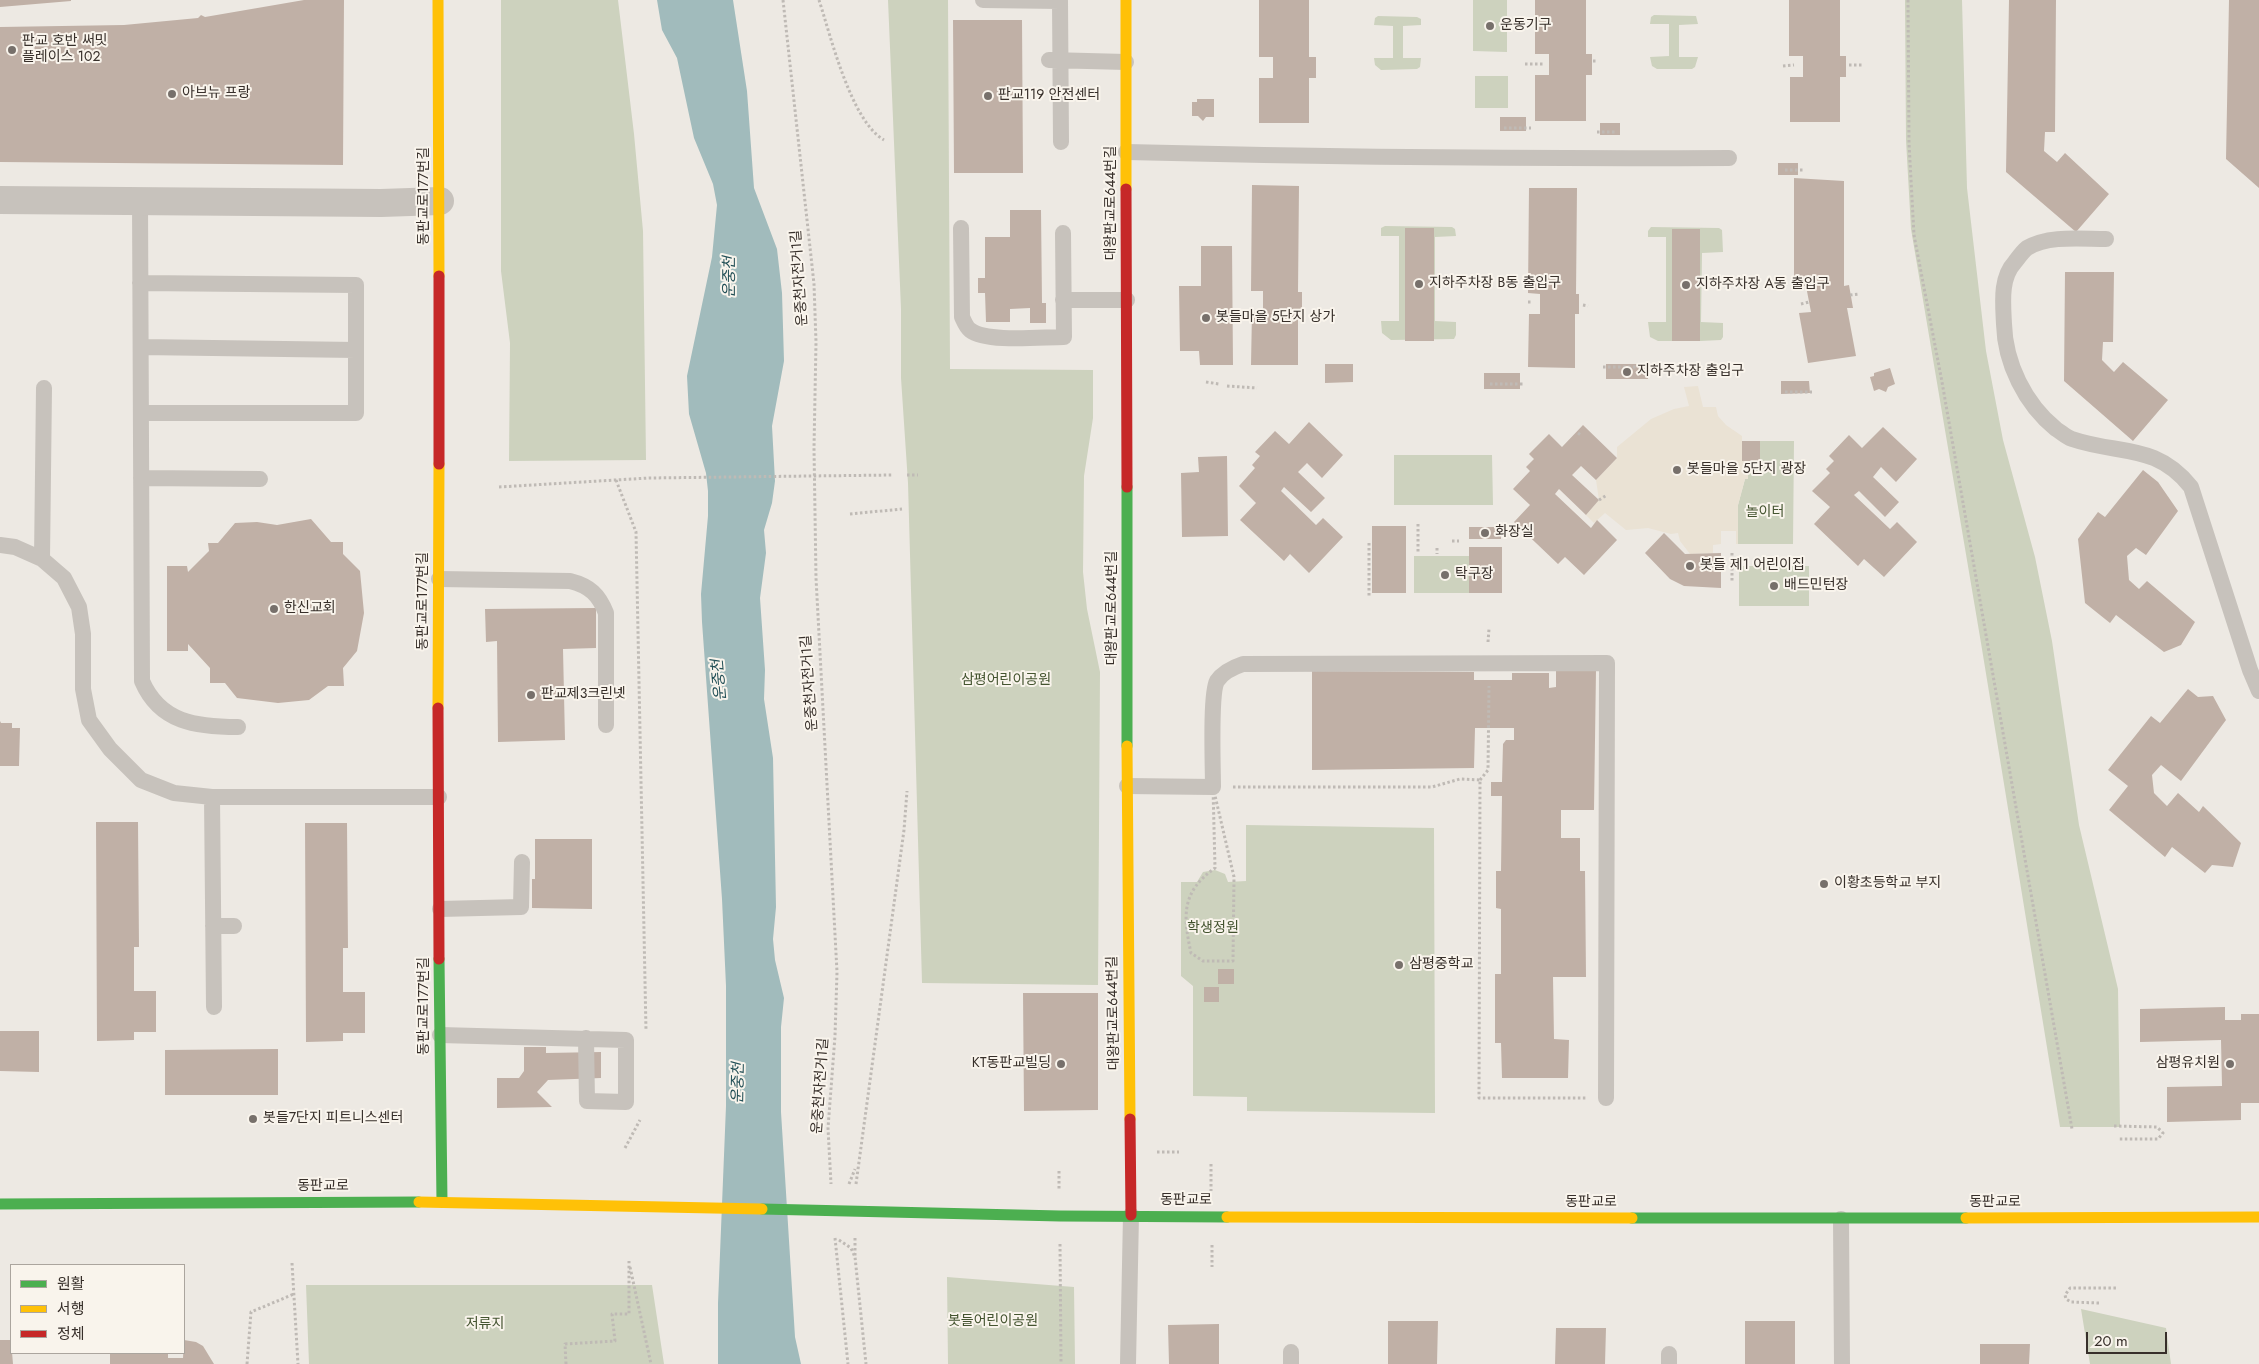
<!DOCTYPE html>
<meta charset="utf-8">
<style>
body{margin:0}
#map{position:relative;width:2259px;height:1364px;overflow:hidden;background:#ede9e3;font-family:Jost,"Noto Sans KR",sans-serif}
canvas{display:block}
.legend{position:absolute;left:10px;top:1264px;width:175px;height:90px;box-sizing:border-box;background:#f9f4ec;border:1px solid #aba59e;margin:0;padding:6px 9px;list-style:none;font-size:15px;color:#372f2a}
.legend li{display:flex;align-items:center;gap:10px;height:25px}
.legend b{width:25px;border:1px solid #aba59e}
.scale{position:absolute;left:2086px;top:1332px;width:81px;height:22px;box-sizing:border-box;border:2px solid #372f2a;border-top:0;padding-left:6px;font-size:15px;line-height:18px;white-space:nowrap;color:#372f2a;-webkit-text-stroke:4px #f9f4ec;paint-order:stroke}
</style>
<div id="map">
<canvas width="2259" height="1364"></canvas>
<ul class="legend">
<li><b style="height:6px;background:#4caf50"></b>원활</li>
<li><b style="height:6px;background:#ffc107"></b>서행</li>
<li><b style="height:6px;background:#c62828"></b>정체</li>
</ul>
<div class="scale">20 m</div>
</div>
<script>
const ctx = document.querySelector('canvas').getContext('2d');
ctx.lineJoin = 'round';
function fill(path, color) { ctx.fillStyle = color; ctx.fill(path, 'evenodd'); }
function trace(path, color, width, dash) { ctx.strokeStyle = color; ctx.lineWidth = width; ctx.lineCap = dash ? 'butt' : 'round'; ctx.setLineDash(dash || []); ctx.stroke(path); }
function write(font, color, halo, rows, align = 'center') {
  ctx.font = font + ' Jost,"Noto Sans KR",sans-serif'; ctx.lineWidth = 4; ctx.setLineDash([]); ctx.textBaseline = 'middle'; ctx.strokeStyle = halo; ctx.fillStyle = color; for (const [text, x, y, turn = 0] of rows) {
    ctx.save(); ctx.translate(x, y); ctx.rotate((+turn || 0) * Math.PI / 180); ctx.textAlign = isNaN(turn) ? turn : align; if (halo) ctx.strokeText(text, 0, 0); ctx.fillText(text, 0, 0); ctx.restore();
  }
}
const green = new Path2D(`
 M 501,0 L 618,0 L 634,134 L 643,231 L 646,460 L 509,461 L 510,343 L 501,271 Z
 M 888,0 L 948,0 L 950,369 L 1093,370 L 1093,418 L 1084,476 L 1083,572 L 1087,609 L 1100,672 L 1098,985 L 922,983 L 908,483 L 901,378 L 901,309 Z
 M 1473,0 L 1507,0 L 1507,52 L 1473,51 Z
 M 1905,0 L 1962,0 L 1967,188 L 1986,351 L 2003,440 L 2035,557 L 2052,641 L 2079,825 L 2118,989 L 2120,1127 L 2060,1127 L 1981,643 L 1911,229 L 1906,140 Z
 M 1654,15 L 1696,16 L 1698,24 L 1679,25 L 1679,57 L 1698,57 L 1695,67 L 1692,69 L 1657,69 L 1652,66 L 1650,57 L 1669,56 L 1669,24 L 1650,24 L 1651,17 Z
 M 1378,16 L 1417,17 L 1421,19 L 1421,25 L 1403,26 L 1403,58 L 1421,58 L 1420,67 L 1417,69 L 1381,70 L 1375,65 L 1374,58 L 1393,58 L 1393,26 L 1374,25 L 1375,18 Z
 M 1475,76 L 1508,76 L 1508,108 L 1475,108 Z
 M 1385,226 L 1452,227 L 1455,229 L 1456,236 L 1435,237 L 1435,321 L 1456,322 L 1456,335 L 1454,339 L 1391,340 L 1382,333 L 1381,321 L 1399,321 L 1399,236 L 1381,236 L 1381,228 Z
 M 1651,227 L 1719,228 L 1722,230 L 1723,252 L 1702,253 L 1701,322 L 1723,323 L 1723,337 L 1721,340 L 1700,341 L 1700,229 L 1672,230 L 1672,341 L 1658,341 L 1650,337 L 1648,322 L 1666,322 L 1666,237 L 1648,237 L 1648,231 Z
 M 1742,441 L 1794,441 L 1793,544 L 1738,544 L 1738,505 L 1745,479 L 1748,478 L 1742,461 Z
 M 1394,455 L 1492,455 L 1493,505 L 1394,505 Z
 M 1414,556 L 1477,556 L 1477,593 L 1414,593 Z
 M 1739,566 L 1809,566 L 1809,606 L 1739,606 Z
 M 1246,825 L 1434,828 L 1435,1113 L 1247,1111 L 1247,1097 L 1193,1096 L 1193,986 L 1181,976 L 1181,882 L 1197,882 L 1203,872 L 1215,870 L 1225,874 L 1228,882 L 1246,881 Z
 M 947,1277 L 1074,1287 L 1075,1364 L 948,1364 Z
 M 306,1285 L 652,1285 L 664,1364 L 309,1364 Z
 M 2081,1309 L 2166,1328 L 2171,1364 L 2090,1364 Z`);
const plaza = new Path2D(`
 M 1698,386 L 1703,407 L 1716,407 L 1718,416 L 1726,425 L 1742,436 L 1742,461 L 1748,461 L 1748,479 L 1745,479 L 1738,505 L 1738,544 L 1736,544 L 1736,531 L 1721,531 L 1721,544 L 1713,545 L 1713,553 L 1690,554 L 1680,541 L 1678,533 L 1671,534 L 1648,528 L 1626,530 L 1605,513 L 1594,523 L 1586,515 L 1599,500 L 1596,480 L 1617,458 L 1617,447 L 1651,419 L 1674,409 L 1689,406 L 1684,387 Z`);
const water = new Path2D(`
 M 657,0 L 733,0 L 747,91 L 754,188 L 777,249 L 782,293 L 784,361 L 772,426 L 775,481 L 772,503 L 764,530 L 766,553 L 760,598 L 765,670 L 764,699 L 773,758 L 776,907 L 773,939 L 775,960 L 784,998 L 781,1027 L 781,1112 L 795,1337 L 801,1364 L 718,1364 L 718,1303 L 726,1106 L 726,986 L 722,899 L 702,622 L 701,594 L 708,516 L 708,491 L 706,473 L 689,414 L 687,376 L 712,257 L 717,205 L 713,184 L 694,138 L 677,58 L 662,30 Z`);
const building = new Path2D(`
 M 0,0 L 71,0 L 71,1 L 0,7 Z
 M 304,0 L 344,0 L 343,165 L 0,162 L 0,27 L 124,25 L 198,18 L 201,15 L 205,17 Z
 M 1259,0 L 1309,0 L 1309,57 L 1316,57 L 1316,78 L 1309,78 L 1309,123 L 1259,123 L 1259,78 L 1273,78 L 1273,57 L 1259,57 Z
 M 1535,0 L 1586,0 L 1586,54 L 1592,54 L 1592,75 L 1586,75 L 1586,121 L 1535,121 L 1535,75 L 1549,75 L 1549,54 L 1535,54 Z
 M 1789,0 L 1840,0 L 1840,56 L 1846,56 L 1846,77 L 1840,77 L 1840,122 L 1790,122 L 1790,77 L 1803,77 L 1803,56 L 1789,56 Z
 M 2009,0 L 2056,0 L 2055,132 L 2045,132 L 2044,151 L 2057,162 L 2065,153 L 2109,194 L 2076,232 L 2006,172 Z
 M 2229,0 L 2259,0 L 2259,188 L 2226,159 Z
 M 953,20 L 1022,20 L 1023,173 L 954,173 Z
 M 1197,99 L 1214,99 L 1214,117 L 1206,117 L 1203,121 L 1198,116 L 1192,116 L 1192,102 L 1197,102 Z
 M 1500,117 L 1526,117 L 1526,131 L 1500,131 Z
 M 1600,123 L 1620,123 L 1620,135 L 1600,135 Z
 M 1778,163 L 1798,163 L 1798,175 L 1778,175 Z
 M 1794,178 L 1844,181 L 1844,286 L 1849,285 L 1853,308 L 1847,308 L 1856,356 L 1808,363 L 1799,313 L 1811,312 L 1806,286 L 1794,286 Z
 M 1252,185 L 1299,186 L 1298,292 L 1302,292 L 1302,312 L 1298,312 L 1298,365 L 1251,365 L 1252,312 L 1263,312 L 1263,291 L 1251,291 Z
 M 1529,188 L 1577,188 L 1576,294 L 1579,294 L 1579,314 L 1575,314 L 1575,368 L 1528,367 L 1529,314 L 1540,314 L 1540,294 L 1528,293 Z
 M 1010,210 L 1041,210 L 1042,303 L 1046,303 L 1046,323 L 1030,323 L 1030,308 L 1010,309 L 1010,322 L 986,322 L 985,293 L 978,293 L 978,278 L 985,278 L 985,237 L 1010,237 Z
 M 1405,228 L 1434,228 L 1434,341 L 1405,341 Z
 M 1672,229 L 1700,229 L 1700,341 L 1672,341 Z
 M 1201,246 L 1232,246 L 1233,365 L 1200,365 L 1199,351 L 1180,351 L 1179,286 L 1201,286 Z
 M 2065,272 L 2114,272 L 2113,342 L 2103,342 L 2102,360 L 2114,372 L 2123,362 L 2168,400 L 2133,441 L 2064,381 Z
 M 1325,364 L 1353,364 L 1353,382 L 1325,383 Z
 M 1606,364 L 1648,364 L 1648,379 L 1606,379 Z
 M 1890,368 L 1895,384 L 1888,387 L 1886,392 L 1879,389 L 1874,391 L 1870,377 L 1874,376 L 1874,373 Z
 M 1484,373 L 1520,373 L 1520,389 L 1484,389 Z
 M 1781,381 L 1809,381 L 1810,393 L 1781,394 Z
 M 1309,422 L 1343,455 L 1322,478 L 1307,463 L 1298,472 L 1325,498 L 1311,512 L 1284,487 L 1281,491 L 1316,525 L 1323,518 L 1343,537 L 1309,573 L 1290,554 L 1284,561 L 1240,520 L 1256,503 L 1239,486 L 1255,468 L 1252,465 L 1260,456 L 1255,452 L 1275,431 L 1289,444 Z
 M 1583,425 L 1617,458 L 1596,480 L 1581,466 L 1572,475 L 1599,500 L 1586,515 L 1559,489 L 1555,494 L 1591,528 L 1597,520 L 1617,540 L 1584,575 L 1565,557 L 1558,564 L 1514,522 L 1530,505 L 1513,489 L 1530,471 L 1526,467 L 1534,459 L 1529,454 L 1549,434 L 1562,447 Z
 M 1883,427 L 1917,459 L 1896,482 L 1881,467 L 1873,477 L 1899,502 L 1885,517 L 1859,491 L 1854,495 L 1890,529 L 1897,522 L 1917,542 L 1884,577 L 1864,559 L 1858,566 L 1814,524 L 1830,507 L 1812,491 L 1830,473 L 1826,469 L 1834,461 L 1829,456 L 1849,435 L 1862,448 Z
 M 1742,441 L 1760,441 L 1760,461 L 1742,461 Z
 M 1227,456 L 1228,536 L 1182,537 L 1181,473 L 1199,472 L 1198,457 Z
 M 2143,470 L 2158,482 L 2178,511 L 2146,555 L 2136,548 L 2127,556 L 2129,580 L 2139,589 L 2147,581 L 2195,622 L 2181,645 L 2164,652 L 2116,615 L 2110,623 L 2085,603 L 2078,539 L 2098,512 L 2105,517 Z
 M 311,519 L 331,542 L 343,542 L 343,554 L 360,571 L 364,613 L 357,651 L 343,668 L 344,686 L 328,686 L 309,700 L 278,703 L 237,698 L 225,683 L 210,683 L 210,668 L 188,644 L 188,651 L 167,651 L 167,566 L 187,566 L 188,572 L 209,551 L 208,543 L 218,543 L 235,523 L 257,522 L 277,525 Z
 M 1372,526 L 1406,526 L 1406,593 L 1372,593 Z
 M 1469,527 L 1501,527 L 1501,539 L 1469,539 Z
 M 1664,533 L 1685,554 L 1721,553 L 1721,588 L 1684,586 L 1670,579 L 1645,553 Z
 M 1469,547 L 1502,547 L 1502,593 L 1469,593 Z
 M 596,608 L 596,648 L 563,649 L 565,740 L 498,742 L 497,641 L 486,642 L 485,609 Z
 M 1556,670 L 1596,670 L 1594,810 L 1561,810 L 1561,838 L 1580,838 L 1580,871 L 1585,871 L 1586,977 L 1553,977 L 1554,1039 L 1569,1040 L 1568,1078 L 1502,1078 L 1501,1043 L 1495,1043 L 1495,974 L 1501,974 L 1501,909 L 1496,908 L 1496,871 L 1501,871 L 1502,796 L 1491,796 L 1491,782 L 1502,782 L 1503,744 L 1506,740 L 1514,740 L 1514,728 L 1475,728 L 1474,768 L 1312,770 L 1312,671 L 1474,672 L 1474,680 L 1512,680 L 1512,673 L 1549,673 L 1549,688 L 1556,687 Z
 M 2188,689 L 2198,697 L 2213,696 L 2226,720 L 2181,781 L 2161,765 L 2152,775 L 2154,793 L 2167,806 L 2178,793 L 2199,812 L 2203,806 L 2241,843 L 2233,867 L 2212,865 L 2205,873 L 2172,847 L 2165,857 L 2109,810 L 2128,786 L 2108,770 L 2151,716 L 2160,723 Z
 M 0,721 L 1,723 L 12,723 L 12,728 L 20,728 L 19,766 L 0,766 Z
 M 96,822 L 138,822 L 139,947 L 134,947 L 134,991 L 156,991 L 156,1032 L 134,1032 L 134,1040 L 97,1041 Z
 M 305,823 L 347,823 L 348,948 L 343,948 L 343,992 L 365,992 L 365,1033 L 343,1033 L 343,1041 L 306,1042 Z
 M 535,839 L 592,839 L 592,909 L 532,908 L 532,879 L 535,879 Z
 M 1218,969 L 1234,969 L 1234,984 L 1218,984 Z
 M 1204,987 L 1219,987 L 1219,1002 L 1204,1002 Z
 M 1023,993 L 1098,993 L 1098,1110 L 1024,1111 Z
 M 2225,1007 L 2225,1020 L 2241,1020 L 2241,1014 L 2259,1014 L 2259,1103 L 2241,1103 L 2241,1120 L 2167,1122 L 2167,1087 L 2222,1086 L 2221,1040 L 2140,1042 L 2140,1009 Z
 M 0,1031 L 39,1031 L 39,1072 L 0,1071 Z
 M 524,1047 L 546,1047 L 546,1053 L 601,1052 L 601,1078 L 548,1080 L 537,1092 L 552,1107 L 497,1108 L 497,1078 L 519,1078 L 524,1071 Z
 M 278,1049 L 278,1095 L 165,1095 L 165,1050 Z
 M 1388,1321 L 1438,1321 L 1437,1364 L 1388,1364 Z
 M 1745,1321 L 1795,1321 L 1795,1364 L 1745,1364 Z
 M 1219,1324 L 1219,1364 L 1169,1364 L 1168,1325 Z
 M 1556,1328 L 1606,1328 L 1605,1364 L 1555,1364 Z
 M 0,1340 L 11,1340 L 13,1364 L 0,1364 Z
 M 184,1340 L 196,1342 L 203,1346 L 214,1364 L 110,1364 L 110,1353 L 168,1353 L 168,1358 L 183,1358 Z
 M 1980,1344 L 2030,1344 L 2029,1364 L 1980,1364 Z`);
const path = new Path2D(`
 M 783,0 L 814,284 L 816,342 L 814,448 L 816,578 L 837,972 L 835,1036 L 828,1128 L 831,1184
 M 819,0 C 831,37 851,121 884,140
 M 1908,0 L 1909,143 L 1914,235 L 1942,382 L 2072,1129
 M 1593,61 L 1597,61
 M 1525,64 L 1543,64
 M 1849,65 L 1863,65
 M 1783,66 L 1794,65
 M 1504,128 L 1531,128
 M 1597,132 L 1616,132
 M 1785,170 L 1804,170
 M 1850,295 L 1859,294
 M 1528,302 L 1533,302
 M 1801,304 L 1809,302
 M 1583,305 L 1588,306
 M 1603,367 L 1644,367
 M 1206,382 L 1219,384
 M 1490,384 L 1523,384
 M 1227,386 L 1257,388
 M 1785,392 L 1812,392
 M 1578,433 L 1581,435
 M 907,475 L 918,475
 M 616,480 L 636,532 L 646,1031
 M 499,487 L 649,478 L 892,475
 M 1599,500 L 1607,495
 M 850,514 L 902,509
 M 1418,524 L 1418,554
 M 1452,541 L 1459,541
 M 1369,543 L 1369,596
 M 1437,548 L 1437,554
 M 1732,553 L 1732,582
 M 1488,642 L 1489,629
 M 1480,780 L 1488,770 L 1489,686
 M 1213,787 L 1234,877 L 1233,961 L 1203,961 L 1191,953 C 1183,916 1181,892 1215,868 Z
 M 1233,787 L 1432,787 L 1460,779 L 1480,780 L 1479,1098 L 1586,1098
 M 2114,1126 L 2157,1127 L 2163,1133 L 2158,1139 L 2118,1139
 M 625,1148 L 640,1120
 M 1157,1152 L 1179,1152
 M 1211,1164 L 1211,1191
 M 1059,1171 L 1059,1190
 M 849,1184 L 855,1169
 M 856,1184 L 904,830 L 907,791
 M 835,1238 L 848,1364
 M 855,1238 L 855,1257
 M 839,1240 L 851,1248 L 855,1257 L 866,1364
 M 1060,1244 L 1061,1364
 M 1212,1245 L 1212,1267
 M 292,1263 L 298,1364
 M 630,1267 L 651,1364
 M 2099,1303 L 2071,1302 L 2066,1299 L 2065,1295 L 2070,1288 L 2118,1288
 M 247,1364 L 251,1312 L 294,1294
 M 566,1364 L 565,1344 L 615,1341 L 612,1314 L 629,1314 L 629,1261`);
const lane = new Path2D(`
 M 983,0 L 1060,1 L 1061,142
 M 1049,60 L 1126,62
 M 1126,152 C 1327,157 1528,159 1729,158
 M 140,200 L 142,681 C 160,723 197,727 238,727
 M 961,228 L 962,317 C 964,321 966,327 970,330 C 987,343 1041,337 1064,337 L 1063,233
 M 2106,239 C 2081,239 2049,235 2027,248 C 2023,251 2018,258 2015,262 C 2000,278 2003,303 2004,324 C 2005,363 2025,404 2056,429 C 2061,432 2066,437 2072,439 C 2119,455 2156,443 2191,487 L 2250,670 L 2259,691
 M 140,283 L 356,285 L 356,413 L 141,413
 M 1063,300 L 1127,300
 M 141,347 L 356,350
 M 141,478 L 260,479
 M 0,545 L 15,547 L 42,559 L 64,578 L 79,607 L 83,634 L 83,689 L 89,720 L 110,749 L 141,780 L 174,793 L 212,797 L 439,797
 M 42,559 L 44,388
 M 439,579 L 570,581 C 590,586 599,595 606,613 L 606,725
 M 1127,786 L 1213,787 C 1213,768 1210,694 1217,681 C 1223,672 1234,667 1243,664 L 1607,663 L 1606,1098
 M 212,797 L 214,1007
 M 440,909 L 521,907 L 522,862
 M 213,926 L 234,926
 M 440,1035 L 626,1040 L 626,1102 L 587,1101 L 586,1038
 M 1841,1219 L 1842,1364
 M 1128,1364 L 1131,1215
 M 1291,1364 L 1291,1352
 M 1669,1364 L 1669,1354`);
const street = new Path2D(`
 M 0,200 L 381,203 L 440,201`);
const fast = new Path2D(`
 M 1127,487 L 1127,746
 M 439,959 L 442,1202
 M 0,1204 L 419,1202
 M 762,1209 L 1060,1216 L 1227,1217
 M 1632,1218 L 1966,1218`);
const slow = new Path2D(`
 M 438,0 L 439,276
 M 1126,0 L 1126,189
 M 438,708 L 439,464
 M 1127,746 L 1130,1119
 M 419,1202 L 762,1209
 M 1227,1217 L 1632,1218
 M 1966,1218 L 2259,1217`);
const jam = new Path2D(`
 M 1126,189 L 1127,487
 M 439,464 L 439,276
 M 438,708 L 439,959
 M 1130,1119 L 1131,1215`);
const markers = [
 [1490,26,5,"#77706b"],
 [12,50,5,"#77706b"],
 [172,94,5,"#77706b"],
 [988,96,5,"#77706b"],
 [1419,284,5,"#77706b"],
 [1686,285,5,"#77706b"],
 [1206,318,5,"#77706b"],
 [1627,372,5,"#77706b"],
 [1677,470,5,"#77706b"],
 [1485,533,5,"#77706b"],
 [1690,566,5,"#77706b"],
 [1445,575,5,"#77706b"],
 [1774,586,5,"#77706b"],
 [274,609,5,"#77706b"],
 [531,695,5,"#77706b"],
 [1824,884,5,"#77706b"],
 [1399,965,5,"#77706b"],
 [1061,1064,5,"#77706b"],
 [2230,1064,5,"#77706b"],
 [253,1119,5,"#77706b"]
];
const poiNames = [
 ["운동기구",1500,26],
 ["판교 호반 써밋",22,42],
 ["플레이스 102",22,58],
 ["아브뉴 프랑",182,94],
 ["판교119 안전센터",998,96],
 ["지하주차장 B동 출입구",1429,284],
 ["지하주차장 A동 출입구",1696,285],
 ["봇들마을 5단지 상가",1216,318],
 ["지하주차장 출입구",1637,372],
 ["봇들마을 5단지 광장",1687,470],
 ["화장실",1495,533],
 ["봇들 제1 어린이집",1700,566],
 ["탁구장",1455,575],
 ["배드민턴장",1784,586],
 ["한신교회",284,609],
 ["판교제3크린넷",541,695],
 ["이황초등학교 부지",1834,884],
 ["삼평중학교",1409,965],
 ["KT동판교빌딩",1051,1064,"right"],
 ["삼평유치원",2220,1064,"right"],
 ["봇들7단지 피트니스센터",263,1119]
];
const streetNames = [
 ["동판교로177번길",425,196,-90],
 ["대왕판교로644번길",1112,203,-90],
 ["운중천자전거1길",800,278,-94],
 ["동판교로177번길",424,601,-90],
 ["대왕판교로644번길",1113,608,-90],
 ["운중천자전거1길",810,683,-94],
 ["동판교로177번길",425,1006,-90],
 ["대왕판교로644번길",1114,1013,-91],
 ["운중천자전거1길",821,1086,-86],
 ["동판교로",323,1187],
 ["동판교로",1186,1201],
 ["동판교로",1591,1203],
 ["동판교로",1995,1203]
];
const parkNames = [
 ["놀이터",1765,513],
 ["삼평어린이공원",1006,681],
 ["학생정원",1213,929],
 ["봇들어린이공원",993,1322],
 ["저류지",485,1325]
];
const waterNames = [
 ["운중천",730,277,-90],
 ["운중천",720,680,-95],
 ["운중천",739,1083,-89]
];
fill(green, '#cdd2be');
fill(plaza, '#eae2d4');
fill(water, '#a1bbbc');
fill(building, '#c0b0a6');
trace(path, '#bfbab5', 3, [2.5, 2.5]);
trace(lane, '#c7c2bc', 16);
trace(street, '#c7c2bc', 28);
trace(fast, '#4caf50', 11);
trace(slow, '#ffc107', 11);
trace(jam, '#c62828', 11);
for (const [x, y, r, color] of markers) { const dot = new Path2D(); dot.arc(x, y, r, 0, 2 * Math.PI); ctx.fillStyle = color; ctx.fill(dot); trace(dot, '#f9f4ec', 2); }
write('14px', '#372f2a', '#f9f4ec', poiNames, 'left');
write('14px', '#372f2a', '#f9f4ec', streetNames);
write('14px', '#445430', '#f9f4ec', parkNames);
write('italic 15px', '#224f56', '#f9f4ec', waterNames);
</script>
